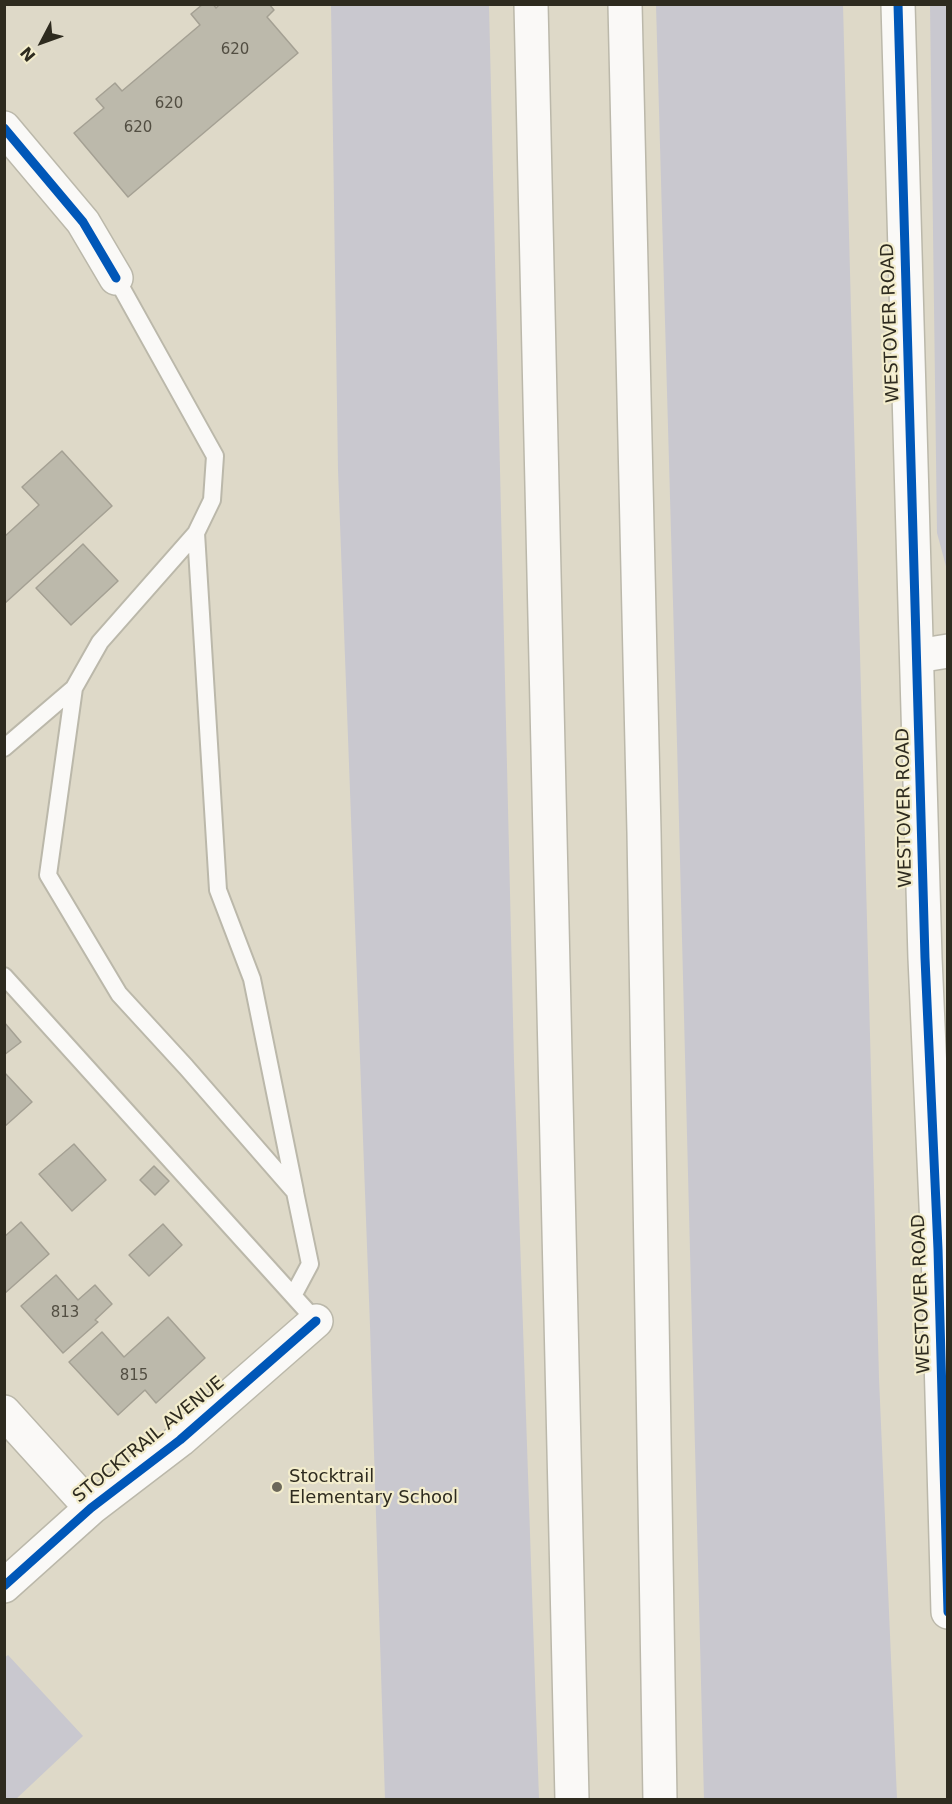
<!DOCTYPE html>
<style>
body{margin:0}
#map{position:relative;width:952px;height:1804px;overflow:hidden;background:#ded9c8;font-family:"DejaVu Sans",sans-serif}
canvas{display:block}
.frame{position:absolute;inset:0;border:6px solid #2e2b1f;pointer-events:none}
.north{position:absolute;left:12px;top:12px;width:60px;height:60px;-webkit-text-stroke:4px #f3edcd;paint-order:stroke;rotate:229deg;font-size:16px;font-weight:700;line-height:24px;text-align:center;color:#2e2b1f}
.north::after{content:'';display:block;margin:auto;width:21px;height:27px;background:#2e2b1f;clip-path:polygon(50% 0,100% 100%,50% 72%,0 100%)}
</style>
<div id="map">
<canvas width="952" height="1804"></canvas>
<div class="frame"></div>
<div class="north">N</div>
</div>
<script>
const ctx = document.querySelector('canvas').getContext('2d');
ctx.lineJoin = 'round';
function fill(path, color) { ctx.fillStyle = color; ctx.fill(path, 'evenodd'); }
function trace(path, color, width, dash) { ctx.strokeStyle = color; ctx.lineWidth = width; ctx.lineCap = dash ? 'butt' : 'round'; ctx.setLineDash(dash || []); ctx.stroke(path); }
function write(font, color, halo, rows, align = 'center') {
  ctx.font = font + ' "DejaVu Sans",sans-serif'; ctx.lineWidth = 4.5; ctx.setLineDash([]); ctx.textBaseline = 'middle'; ctx.strokeStyle = halo; ctx.fillStyle = color; for (const [text, x, y, turn = 0] of rows) {
    ctx.save(); ctx.translate(x, y); ctx.rotate((+turn || 0) * Math.PI / 180); ctx.textAlign = isNaN(turn) ? turn : align; if (halo) ctx.strokeText(text, 0, 0); ctx.fillText(text, 0, 0); ctx.restore();
  }
}
const green = new Path2D(`
 M 331,5 L 489,5 L 514,1062 L 539,1799 L 385,1799 L 370,1326 L 338,470 Z
 M 656,5 L 843,5 L 879,1378 L 897,1799 L 704,1799 L 677,743 Z
 M 930,5 L 948,5 L 947,570 L 937,533 Z
 M 8,1655 L 83,1736 L 15,1800 L 4,1799 L 4,1658 Z`);
const building = new Path2D(`
 M 203,4 L 213,4 L 216,8 L 220,4 L 269,4 L 274,10 L 267,17 L 298,53 L 128,197 L 74,133 L 104,108 L 96,99 L 115,83 L 122,91 L 200,25 L 191,14 Z
 M 62,451 L 112,506 L 4,604 L 4,537 L 39,505 L 22,487 Z
 M 83,544 L 118,581 L 71,625 L 36,588 Z
 M 4,1022 L 21,1042 L 4,1055 Z
 M 4,1072 L 32,1102 L 4,1127 Z
 M 74,1144 L 106,1180 L 72,1211 L 39,1174 Z
 M 154,1166 L 169,1181 L 155,1195 L 140,1180 Z
 M 21,1222 L 49,1254 L 4,1294 L 4,1237 Z
 M 163,1224 L 182,1245 L 149,1276 L 129,1255 Z
 M 56,1275 L 78,1300 L 95,1285 L 112,1304 L 95,1320 L 98,1322 L 63,1353 L 21,1306 Z
 M 168,1317 L 205,1358 L 156,1403 L 145,1390 L 118,1415 L 69,1362 L 102,1332 L 124,1357 Z`);
const service = new Path2D(`
 M 116,278 L 215,456 L 212,500 L 196,533 L 100,642 L 74,688 L 48,875 L 119,994 L 186,1067 L 295,1192 L 310,1264 L 294,1294
 M 196,533 L 218,890 L 252,979 L 295,1191
 M 4,748 L 74,688
 M 4,976 L 316,1321`);
const minor = new Path2D(`
 M 4,128 L 83,222 L 116,278
 M 917,656 L 948,651
 M 4,1412 L 91,1508
 M 4,1586 L 91,1508 L 180,1440 L 316,1321`);
const tertiary = new Path2D(`
 M 898,4 L 925,958 L 938,1249 L 948,1612`);
const motorway = new Path2D(`
 M 531,4 L 572,1800
 M 625,4 L 644,832 L 660,1800`);
const cycleway = new Path2D(`
 M 898,4 L 925,958 L 938,1249 L 948,1612
 M 4,128 L 83,222 L 116,278
 M 4,1586 L 91,1508 L 180,1440 L 316,1321`);
const markers = [
 [277,1487,6,"#6c685a"]
];
const numberNames = [
 ["620",235,50],
 ["620",169,104],
 ["620",138,128],
 ["813",65,1313],
 ["815",134,1376]
];
const streetNames = [
 ["WESTOVER ROAD",891,323,-92],
 ["WESTOVER ROAD",905,808,-91],
 ["WESTOVER ROAD",922,1294,-92],
 ["STOCKTRAIL AVENUE",149,1440,-39]
];
const poiNames = [
 ["Stocktrail",289,1477],
 ["Elementary School",289,1498]
];
fill(green, '#c9c8cf');
fill(building, '#bcb9ab');
trace(building, '#a4a093', 1.5);
trace(service, '#bbb8aa', 20);
trace(minor, '#bbb8aa', 36);
trace(tertiary, '#bbb8aa', 36);
trace(motorway, '#bbb8aa', 36);
trace(service, '#faf9f7', 16);
trace(minor, '#faf9f7', 33);
trace(tertiary, '#faf9f7', 33);
trace(motorway, '#faf9f7', 33);
trace(cycleway, '#0057b8', 9);
for (const [x, y, r, color] of markers) { const dot = new Path2D(); dot.arc(x, y, r, 0, 2 * Math.PI); ctx.fillStyle = color; ctx.fill(dot); trace(dot, '#f3edcd', 2); }
write('15px', '#524e42', null, numberNames);
write('18px', '#2e2b1f', '#f3edcd', streetNames);
write('18px', '#2e2b1f', '#f3edcd', poiNames, 'left');
</script>
